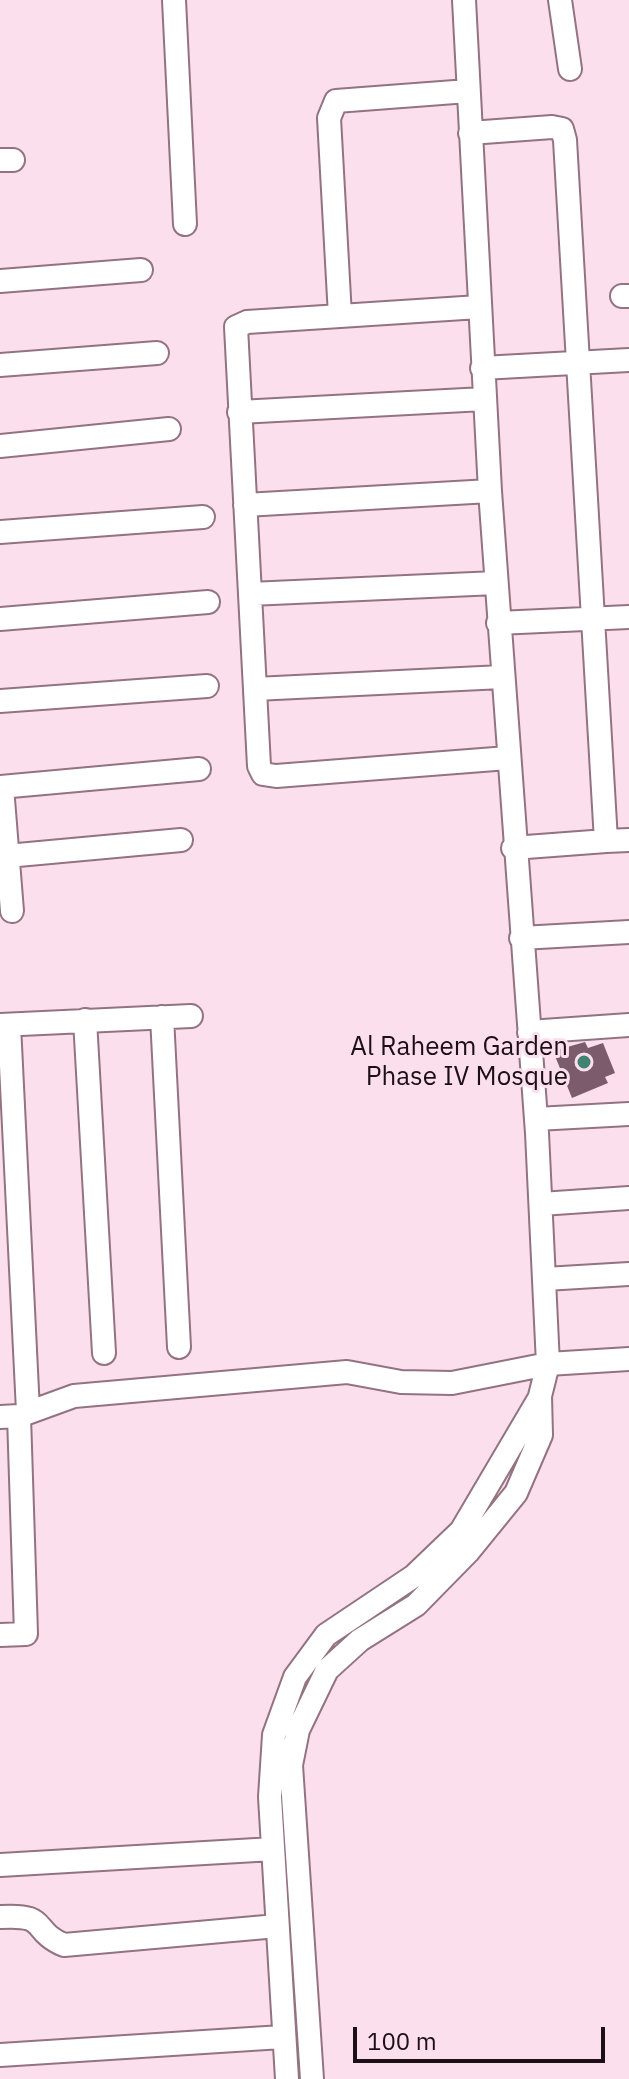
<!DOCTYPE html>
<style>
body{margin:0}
#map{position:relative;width:629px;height:2079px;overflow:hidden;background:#fcdfed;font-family:"IBM Plex Sans",sans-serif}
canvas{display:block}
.scale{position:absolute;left:353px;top:2027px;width:252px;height:36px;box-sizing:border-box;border:4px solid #1c1016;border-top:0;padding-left:10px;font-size:24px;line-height:28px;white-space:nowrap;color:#1c1016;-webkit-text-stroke:6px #fcdfed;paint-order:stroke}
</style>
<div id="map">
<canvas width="629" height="2079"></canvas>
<div class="scale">100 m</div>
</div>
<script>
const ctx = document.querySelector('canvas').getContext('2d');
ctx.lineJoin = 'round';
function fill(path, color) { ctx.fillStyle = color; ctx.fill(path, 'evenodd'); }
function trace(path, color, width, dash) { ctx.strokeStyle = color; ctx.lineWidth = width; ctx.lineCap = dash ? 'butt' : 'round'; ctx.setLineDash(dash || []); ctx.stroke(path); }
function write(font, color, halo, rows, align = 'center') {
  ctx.font = font + ' "IBM Plex Sans",sans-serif'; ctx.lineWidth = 6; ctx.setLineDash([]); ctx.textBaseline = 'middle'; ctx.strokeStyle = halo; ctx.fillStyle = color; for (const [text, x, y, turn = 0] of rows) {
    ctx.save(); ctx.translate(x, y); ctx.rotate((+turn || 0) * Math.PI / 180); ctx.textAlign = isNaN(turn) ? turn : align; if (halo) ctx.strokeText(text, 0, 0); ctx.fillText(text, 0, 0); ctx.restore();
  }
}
const building = new Path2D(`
 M 585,1042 L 588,1048 L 603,1043 L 615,1073 L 605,1077 L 608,1083 L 572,1098 L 553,1051 Z`);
const minor = new Path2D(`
 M 174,0 L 185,224
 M 560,0 L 570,69
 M 468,91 L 336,101 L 329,118 L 340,316 L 479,307
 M 470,133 L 552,127 L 562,129 L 565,140 L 606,841 L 513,848
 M 0,160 L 13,160
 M 0,281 L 141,270
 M 622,296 L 629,296
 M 340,316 L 247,322 L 236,327 L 259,766 L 263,774 L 276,776 L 508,758
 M 0,365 L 157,353
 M 482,368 L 629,360
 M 239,412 L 484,399
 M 0,446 L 169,429
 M 245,505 L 490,491
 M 0,532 L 203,517
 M 250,594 L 496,583
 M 0,619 L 208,602
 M 498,623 L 629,617
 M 255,689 L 502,677
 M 0,701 L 207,686
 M 0,787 L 199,769
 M 2,787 L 12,911
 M 606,841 L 629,840
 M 7,856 L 181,840
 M 521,938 L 629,932
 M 162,1017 L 179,1347
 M 85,1020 L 104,1353
 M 0,1025 L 191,1016
 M 9,1025 L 28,1411
 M 529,1032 L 629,1025
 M 536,1119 L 629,1114
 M 541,1204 L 629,1198
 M 545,1279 L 629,1274
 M 0,1417 L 19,1416 L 74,1396 L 347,1372 L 401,1382 L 452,1383 L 548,1364 L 629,1359
 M 0,1635 L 26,1634 L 19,1416
 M 0,1865 L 273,1849
 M 0,1917 C 51,1914 29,1930 64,1945 L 277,1926
 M 0,2055 L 282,2037
 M 287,2079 L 270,1797 L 274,1735 L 295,1677 L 326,1635 L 414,1576 L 461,1531 L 540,1397
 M 312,2079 L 291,1765 L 298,1730 L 327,1670 L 360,1640 L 416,1605 L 468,1552 L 516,1493 L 541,1435 L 540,1396 L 548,1364 L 537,1133 L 490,491 L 464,0`);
const markers = [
 [584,1062,8,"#408274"]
];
const poiNames = [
 ["Al Raheem Garden",568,1047],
 ["Phase IV Mosque",568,1077]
];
fill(building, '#7c5c6c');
trace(minor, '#937282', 26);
trace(minor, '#fff', 22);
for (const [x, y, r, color] of markers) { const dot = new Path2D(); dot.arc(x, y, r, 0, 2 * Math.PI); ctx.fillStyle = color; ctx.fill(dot); trace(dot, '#fcdfed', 3); }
write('26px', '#1c1016', '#fcdfed', poiNames, 'right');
</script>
